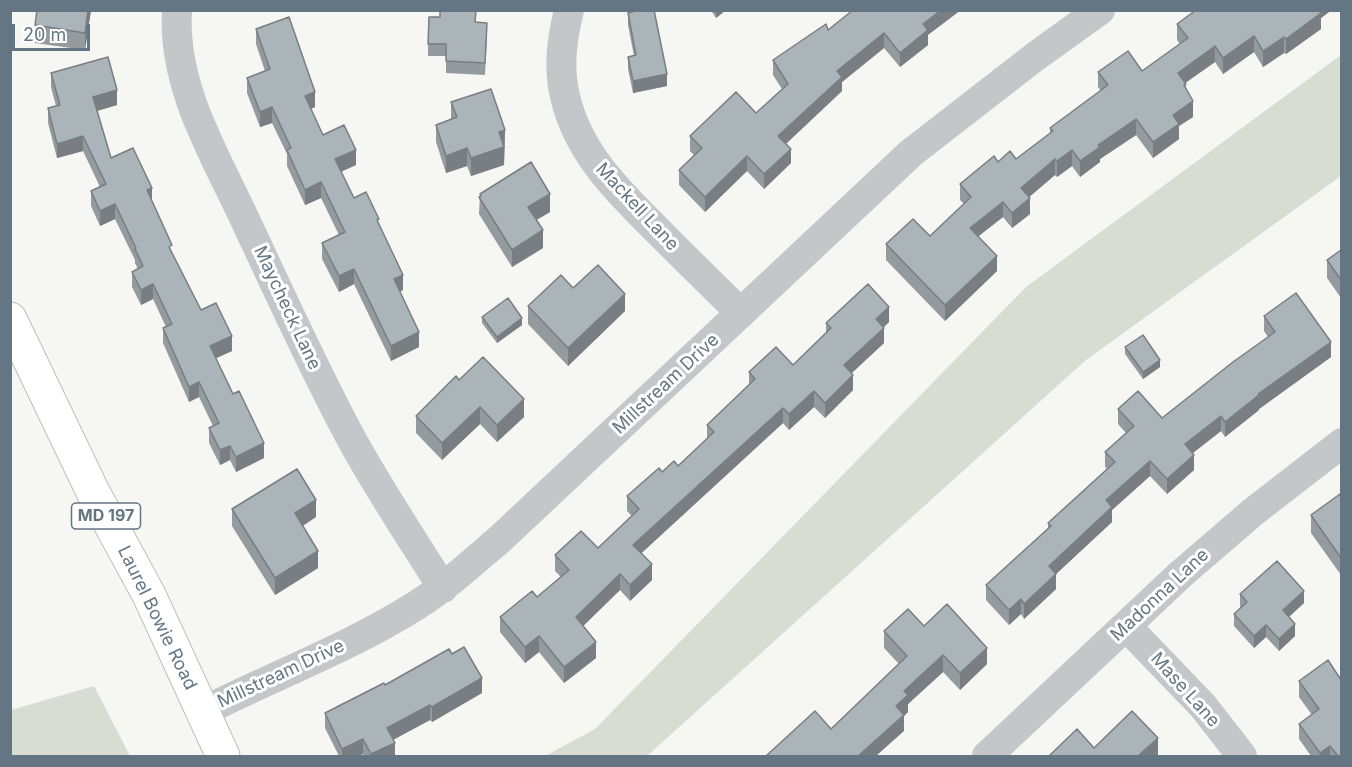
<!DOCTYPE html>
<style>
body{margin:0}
#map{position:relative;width:1352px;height:767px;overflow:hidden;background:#f6f6f2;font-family:Inter,sans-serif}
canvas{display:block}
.frame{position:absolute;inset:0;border:12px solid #647684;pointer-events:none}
.scale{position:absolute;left:12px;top:24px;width:78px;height:27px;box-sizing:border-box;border:3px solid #647684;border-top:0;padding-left:8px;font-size:18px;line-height:21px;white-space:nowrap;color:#647684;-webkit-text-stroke:4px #fff;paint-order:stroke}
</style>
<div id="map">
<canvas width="1352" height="767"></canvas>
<div class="frame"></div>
<div class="scale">20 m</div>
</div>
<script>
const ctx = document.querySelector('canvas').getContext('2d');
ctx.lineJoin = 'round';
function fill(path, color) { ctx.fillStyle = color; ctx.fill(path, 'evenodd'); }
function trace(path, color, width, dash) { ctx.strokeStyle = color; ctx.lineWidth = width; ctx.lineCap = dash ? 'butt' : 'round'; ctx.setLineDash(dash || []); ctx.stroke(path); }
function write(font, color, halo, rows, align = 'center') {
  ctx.font = font + ' Inter,sans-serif'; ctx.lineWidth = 6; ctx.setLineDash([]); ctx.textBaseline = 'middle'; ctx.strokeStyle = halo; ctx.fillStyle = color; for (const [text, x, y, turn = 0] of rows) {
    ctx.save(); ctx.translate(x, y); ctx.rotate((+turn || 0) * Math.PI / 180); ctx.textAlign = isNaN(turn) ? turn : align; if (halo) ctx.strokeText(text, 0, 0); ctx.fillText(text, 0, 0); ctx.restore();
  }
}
const green = new Path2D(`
 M 1341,55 L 1341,176 L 1086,360 L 647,756 L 545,756 L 595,729 L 1026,287 Z
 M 94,686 L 130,756 L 11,756 L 11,710 Z`);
const minor = new Path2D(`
 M 177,10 C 172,88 216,156 247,224 C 281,296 314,370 352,440 C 380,491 412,539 443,588
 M 569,10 C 562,39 558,67 565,96 C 578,155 622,195 663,236 C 689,262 715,288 741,313
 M 1126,626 L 1203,706 L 1242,756
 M 202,712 C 273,676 349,648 417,605 C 447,586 473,562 500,539 L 911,153 L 1036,56 L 1100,10
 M 987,756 L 1181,574 L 1253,512 L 1342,443`);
const major = new Path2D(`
 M 10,319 L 93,492 L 149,595 L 223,756`);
const wall = new Path2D(`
 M 91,10 L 85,50 L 35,43 L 35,25 Z
 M 440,10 L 476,10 L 476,22 L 487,35 L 485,75 L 446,73 L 446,56 L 428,56 L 428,44 L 440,17 Z
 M 711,10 L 726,10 L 716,18 Z
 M 1329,10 L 1329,12 L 1321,18 L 1321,29 L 1286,54 L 1284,53 L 1263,67 L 1254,52 L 1223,74 L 1215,62 L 1185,83 L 1193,117 L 1179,126 L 1179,139 L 1153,158 L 1136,135 L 1100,159 L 1100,162 L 1080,177 L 1072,166 L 1057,177 L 1055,175 L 1029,197 L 1030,214 L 1012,228 L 1003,217 L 978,236 L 997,271 L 945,321 L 886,260 L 886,244 L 930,236 L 964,204 L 960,200 L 960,184 L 998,162 L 1016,159 L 1050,133 L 1050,128 L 1101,91 L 1098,87 L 1098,72 L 1142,71 L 1180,44 L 1177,40 L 1177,24 Z
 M 628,13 L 667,86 L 633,93 L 628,69 L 628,57 L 634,56 L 628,25 Z
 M 256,29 L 315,107 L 311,109 L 323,135 L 356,165 L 341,172 L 354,198 L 379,224 L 403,290 L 400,292 L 419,347 L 391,361 L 354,284 L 339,292 L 322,259 L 322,243 L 339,235 L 321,198 L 305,205 L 287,166 L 287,154 L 272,123 L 260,127 L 247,93 L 247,78 L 265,71 L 256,44 Z
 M 828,30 L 928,35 L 928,45 L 900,67 L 884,48 L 842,82 L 842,91 L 786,144 L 791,163 L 764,189 L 747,171 L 705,212 L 679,185 L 679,170 L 694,155 L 690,151 L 690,136 L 756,113 L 782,89 L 773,75 L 773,60 Z
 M 51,73 L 117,105 L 97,111 L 111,158 L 152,201 L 172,252 L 201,310 L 232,351 L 216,358 L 264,458 L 236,472 L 230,460 L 220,465 L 209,443 L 209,428 L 213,426 L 199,397 L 189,402 L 163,343 L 163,328 L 166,327 L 153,299 L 141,305 L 132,287 L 132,272 L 138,269 L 135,263 L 135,260 L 115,219 L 100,226 L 91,206 L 91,191 L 100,187 L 83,151 L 57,158 L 48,123 L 48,108 L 56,106 L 51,87 Z
 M 451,102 L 505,130 L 504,165 L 471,176 L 467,166 L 446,173 L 436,142 L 436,125 L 451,119 Z
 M 480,194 L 550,212 L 536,220 L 543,248 L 512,267 L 479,214 Z
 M 1341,250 L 1341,298 L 1327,278 L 1327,260 Z
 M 573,288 L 625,311 L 568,366 L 528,324 L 528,306 Z
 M 1264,316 L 1331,357 L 1259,409 L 1259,410 L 1225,437 L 1221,431 L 1193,453 L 1194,470 L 1167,494 L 1150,476 L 1112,510 L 1112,522 L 1056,574 L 1056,589 L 1024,619 L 1021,614 L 1009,625 L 986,600 L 986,585 L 1048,528 L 1048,523 L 1107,469 L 1105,467 L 1105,452 L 1126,433 L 1118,424 L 1118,409 L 1162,418 L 1268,337 L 1264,331 Z
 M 482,317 L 522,325 L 497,343 L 482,323 Z
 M 889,322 L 884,327 L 884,343 L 852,373 L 853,390 L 825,418 L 814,407 L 789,430 L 783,423 L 641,553 L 652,580 L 630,601 L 620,590 L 583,626 L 596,658 L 564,683 L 539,652 L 525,663 L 500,632 L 500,617 L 537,597 L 561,577 L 555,571 L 555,555 L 598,548 L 632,516 L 627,511 L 627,496 L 662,472 L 678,466 L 707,439 L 707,425 L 749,385 L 749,372 L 793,365 L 826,333 L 826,323 Z
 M 1125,347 L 1160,367 L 1143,379 L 1125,354 Z
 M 459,380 L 524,417 L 497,442 L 480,424 L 442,460 L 416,433 L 416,416 Z
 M 1341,496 L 1341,575 L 1311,533 L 1311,515 Z
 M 232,509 L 316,517 L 303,526 L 318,568 L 275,595 L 232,526 Z
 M 1240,594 L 1304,603 L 1289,617 L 1295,636 L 1279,651 L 1266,637 L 1254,648 L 1234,626 L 1234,614 L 1241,608 L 1240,607 Z
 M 924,626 L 987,664 L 960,690 L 943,672 L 908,704 L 908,712 L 904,716 L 904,731 L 831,729 L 899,664 L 884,648 L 884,631 Z
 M 1341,680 L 1341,756 L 1311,756 L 1299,739 L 1299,724 L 1312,715 L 1299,697 L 1299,681 Z
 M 385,685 L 482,693 L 432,722 L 430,720 L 393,740 L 395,756 L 364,756 L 363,754 L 358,756 L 339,756 L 325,728 L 325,713 Z`);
const shadedWall = new Path2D(`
 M 88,10 L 91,10 L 85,50 L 85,33 Z
 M 716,10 L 726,10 L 716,18 Z
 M 941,10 L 961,10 L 928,35 L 928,45 L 900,67 L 900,53 L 923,24 Z
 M 1316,10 L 1329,10 L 1329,12 L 1321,18 L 1321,29 L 1286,54 L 1286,39 Z
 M 884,33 L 884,48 L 842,82 L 842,91 L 778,151 L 778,136 L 837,71 Z
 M 1254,36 L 1254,52 L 1223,74 L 1223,58 Z
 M 1284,37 L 1284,53 L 1263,67 L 1263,51 Z
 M 1215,46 L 1215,62 L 1178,88 L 1178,73 Z
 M 667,74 L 667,86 L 633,93 L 633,81 Z
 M 117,90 L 117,105 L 93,112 L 93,97 Z
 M 315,92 L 315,107 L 305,111 L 305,96 Z
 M 1193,101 L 1193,117 L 1179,126 L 1179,139 L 1153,158 L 1153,142 L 1173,115 Z
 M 272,107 L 272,123 L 260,127 L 260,112 Z
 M 1136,119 L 1136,135 L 1100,159 L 1100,162 L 1080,177 L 1080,161 L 1098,145 Z
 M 505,130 L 504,165 L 471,176 L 471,158 L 499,132 Z
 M 83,136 L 83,151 L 57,158 L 57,144 Z
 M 467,148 L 467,166 L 446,173 L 446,156 Z
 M 791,149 L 791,163 L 764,189 L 764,174 Z
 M 356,150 L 356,165 L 335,174 L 335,159 Z
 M 1072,150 L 1072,166 L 1057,177 L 1057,161 Z
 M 747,156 L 747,171 L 705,212 L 705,197 Z
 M 1055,159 L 1055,175 L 1021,204 L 1021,188 Z
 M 321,182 L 321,198 L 305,205 L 305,190 Z
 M 152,188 L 152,203 L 147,190 Z
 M 550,194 L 550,212 L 528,225 L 528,207 Z
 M 1030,198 L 1030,214 L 1012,228 L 1012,213 Z
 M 1003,202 L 1003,217 L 970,243 L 970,228 Z
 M 115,204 L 115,219 L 100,226 L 100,211 Z
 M 543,230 L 543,248 L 512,267 L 512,250 Z
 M 997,256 L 997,271 L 945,321 L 945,305 Z
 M 354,269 L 354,284 L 339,292 L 339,276 Z
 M 403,275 L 403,290 L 394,294 L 394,279 Z
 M 153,284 L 153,299 L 141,305 L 141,290 Z
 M 625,294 L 625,311 L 568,366 L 568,348 Z
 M 889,307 L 889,322 L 876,334 L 876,319 Z
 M 522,318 L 522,325 L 497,343 L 497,337 Z
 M 884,328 L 884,343 L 844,380 L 844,365 Z
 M 419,332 L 419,347 L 391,361 L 391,346 Z
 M 232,336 L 232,351 L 210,361 L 210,346 Z
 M 1331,342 L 1331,357 L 1259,409 L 1259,410 L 1225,437 L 1225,422 L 1258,394 Z
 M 1160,360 L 1160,367 L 1143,379 L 1143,372 Z
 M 853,375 L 853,390 L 825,418 L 825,403 Z
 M 199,382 L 199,397 L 189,402 L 189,387 Z
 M 814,391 L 814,407 L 789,430 L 789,414 Z
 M 524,399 L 524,417 L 497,442 L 497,425 Z
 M 480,407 L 480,424 L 442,460 L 442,443 Z
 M 783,408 L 783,423 L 633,561 L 633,545 Z
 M 1221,416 L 1221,431 L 1185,459 L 1185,444 Z
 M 264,443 L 264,458 L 236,472 L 236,457 Z
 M 230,446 L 230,460 L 220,465 L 220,450 Z
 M 1194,455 L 1194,470 L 1167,494 L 1167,479 Z
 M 1150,461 L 1150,476 L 1112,510 L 1112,522 L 1056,574 L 1056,589 L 1024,619 L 1024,604 L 1049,566 L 1106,500 Z
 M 316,500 L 316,517 L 295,530 L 295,513 Z
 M 318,551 L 318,568 L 275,595 L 275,578 Z
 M 652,564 L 652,580 L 630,601 L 630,585 Z
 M 620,574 L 620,590 L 576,633 L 576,617 Z
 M 1304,591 L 1304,603 L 1283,622 L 1283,610 Z
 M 1021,599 L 1021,614 L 1009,625 L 1009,610 Z
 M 1295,624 L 1295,636 L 1279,651 L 1279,639 Z
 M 1266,625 L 1266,637 L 1254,648 L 1254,636 Z
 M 539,636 L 539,652 L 525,663 L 525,647 Z
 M 596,642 L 596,658 L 564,683 L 564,667 Z
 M 987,648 L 987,664 L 960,690 L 960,673 Z
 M 943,655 L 943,672 L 908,704 L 908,712 L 904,716 L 904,731 L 876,756 L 858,756 L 896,706 L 904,691 Z
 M 482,678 L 482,693 L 432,722 L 432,707 Z
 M 430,705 L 430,720 L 387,743 L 387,728 Z
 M 1158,738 L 1158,755 L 1157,756 L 1139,756 L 1139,755 Z
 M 363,739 L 363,754 L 358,756 L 342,756 L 342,749 Z
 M 395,743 L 395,756 L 371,756 L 371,754 Z
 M 1330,746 L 1330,756 L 1320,756 L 1320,753 Z`);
const building = new Path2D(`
 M 37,10 L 88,10 L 85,33 L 35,25 Z
 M 440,10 L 476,10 L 475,22 L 487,23 L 485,63 L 446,61 L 446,44 L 428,44 L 429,17 L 440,17 Z
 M 639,10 L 654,10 L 667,74 L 633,81 L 628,57 L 636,55 L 628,13 Z
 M 853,10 L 941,10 L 923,24 L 928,30 L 900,53 L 884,33 L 837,71 L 842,77 L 778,136 L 791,149 L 764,174 L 747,156 L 705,197 L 679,170 L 702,148 L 690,136 L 736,92 L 756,113 L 788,84 L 773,60 L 826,24 L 828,30 Z
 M 1196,10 L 1319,10 L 1321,13 L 1286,39 L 1284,37 L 1263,51 L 1254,36 L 1223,58 L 1215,46 L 1178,73 L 1186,84 L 1184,85 L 1193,101 L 1173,115 L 1179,124 L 1153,142 L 1136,119 L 1098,145 L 1100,147 L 1080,161 L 1072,150 L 1057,161 L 1055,159 L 1021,188 L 1030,198 L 1012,213 L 1003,202 L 970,228 L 997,256 L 945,305 L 886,244 L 913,219 L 930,236 L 971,197 L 960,184 L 994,156 L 998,162 L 1010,151 L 1016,159 L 1053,131 L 1050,128 L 1108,85 L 1098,72 L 1128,51 L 1142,71 L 1188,38 L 1177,24 Z
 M 289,17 L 315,92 L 305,96 L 323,135 L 344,125 L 356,150 L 335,159 L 354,198 L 366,192 L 379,219 L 377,220 L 403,275 L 394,279 L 419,332 L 391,346 L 354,269 L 339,276 L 322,243 L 345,232 L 321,182 L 305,190 L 287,150 L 291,148 L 272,107 L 260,112 L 247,78 L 270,69 L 256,29 Z
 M 108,57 L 117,90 L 93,97 L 111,158 L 133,148 L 152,188 L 147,190 L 172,245 L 169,247 L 201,310 L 216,303 L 232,336 L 210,346 L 233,394 L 239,391 L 264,443 L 236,457 L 230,446 L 220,450 L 209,428 L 219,423 L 199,382 L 189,387 L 163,328 L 172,324 L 153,284 L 141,290 L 132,272 L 143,266 L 135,249 L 136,248 L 115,204 L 100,211 L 91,191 L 106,184 L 83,136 L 57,144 L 48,108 L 60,105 L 51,73 Z
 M 491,89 L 505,130 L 499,132 L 504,147 L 471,158 L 467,148 L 446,156 L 436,125 L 457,117 L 451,102 Z
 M 531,162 L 550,194 L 528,207 L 543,230 L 512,250 L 479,197 L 481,196 L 480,194 Z
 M 1341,250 L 1341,280 L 1327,260 Z
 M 598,265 L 625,294 L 568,348 L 528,306 L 561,275 L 573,288 Z
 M 868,284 L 889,307 L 876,319 L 884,328 L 844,365 L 853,375 L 825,403 L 814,391 L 789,414 L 783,408 L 633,545 L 652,564 L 630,585 L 620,574 L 576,617 L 596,642 L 564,667 L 539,636 L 525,647 L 500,617 L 532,591 L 537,597 L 569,570 L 555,555 L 581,531 L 598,548 L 639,509 L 627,496 L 659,468 L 662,472 L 674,461 L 678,466 L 714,432 L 707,425 L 755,379 L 749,372 L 776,347 L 793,365 L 831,328 L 826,323 Z
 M 1296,293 L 1331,342 L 1258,394 L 1259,395 L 1225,422 L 1221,416 L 1185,444 L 1194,455 L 1167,479 L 1150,461 L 1106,500 L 1112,507 L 1049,566 L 1056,574 L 1024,604 L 1021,599 L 1009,610 L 986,585 L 1051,526 L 1048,523 L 1115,462 L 1105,452 L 1134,426 L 1118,409 L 1138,391 L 1162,418 L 1233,362 L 1275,332 L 1264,316 Z
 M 508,298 L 522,318 L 497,337 L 482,317 Z
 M 1143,335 L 1160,360 L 1143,372 L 1125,347 Z
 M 483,357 L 524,399 L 497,425 L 480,407 L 442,443 L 416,416 L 456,376 L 459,380 Z
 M 297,469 L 316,500 L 295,513 L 318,551 L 275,578 L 232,509 Z
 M 1340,494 L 1341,496 L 1341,558 L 1311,515 Z
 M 1277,561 L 1304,591 L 1283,610 L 1295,624 L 1279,639 L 1266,625 L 1254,636 L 1234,614 L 1247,602 L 1240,594 Z
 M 947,604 L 987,648 L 960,673 L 943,655 L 904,691 L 908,695 L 896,706 L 904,715 L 858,756 L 766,756 L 815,711 L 831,729 L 907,656 L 884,631 L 908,609 L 924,626 Z
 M 464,647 L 482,678 L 432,707 L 430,705 L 387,728 L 395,743 L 371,754 L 363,739 L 342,749 L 325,713 L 384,683 L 385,685 L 449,649 L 452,654 Z
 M 1328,660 L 1341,680 L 1341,756 L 1338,756 L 1330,746 L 1320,753 L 1299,724 L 1319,709 L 1299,681 Z
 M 1132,711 L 1158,738 L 1139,755 L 1141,756 L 1051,756 L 1050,755 L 1077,729 L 1094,748 Z`);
const shields = [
 [106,516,69]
];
const shieldNames = [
 ["MD 197",106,516]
];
const streetNames = [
 ["Mackell Lane",637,207,47],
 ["Maycheck Lane",287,308,65],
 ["Millstream Drive",666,384,-43],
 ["Madonna Lane",1160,595,-43],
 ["Laurel Bowie Road",157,618,64],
 ["Millstream Drive",281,674,-25],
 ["Mase Lane",1185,690,48]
];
fill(green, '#d7ddd3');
trace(major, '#b6babe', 35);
trace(minor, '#c3c7ca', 30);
trace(major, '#fff', 33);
fill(wall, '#939b9f');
fill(shadedWall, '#787e82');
fill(building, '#abb4b9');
trace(building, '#787e82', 1.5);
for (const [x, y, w] of shields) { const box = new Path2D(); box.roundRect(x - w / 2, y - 13, w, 26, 4.5); ctx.fillStyle = '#fff'; ctx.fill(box); trace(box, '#647684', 1.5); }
write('bold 16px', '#647684', null, shieldNames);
write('18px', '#647684', '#fff', streetNames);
</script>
